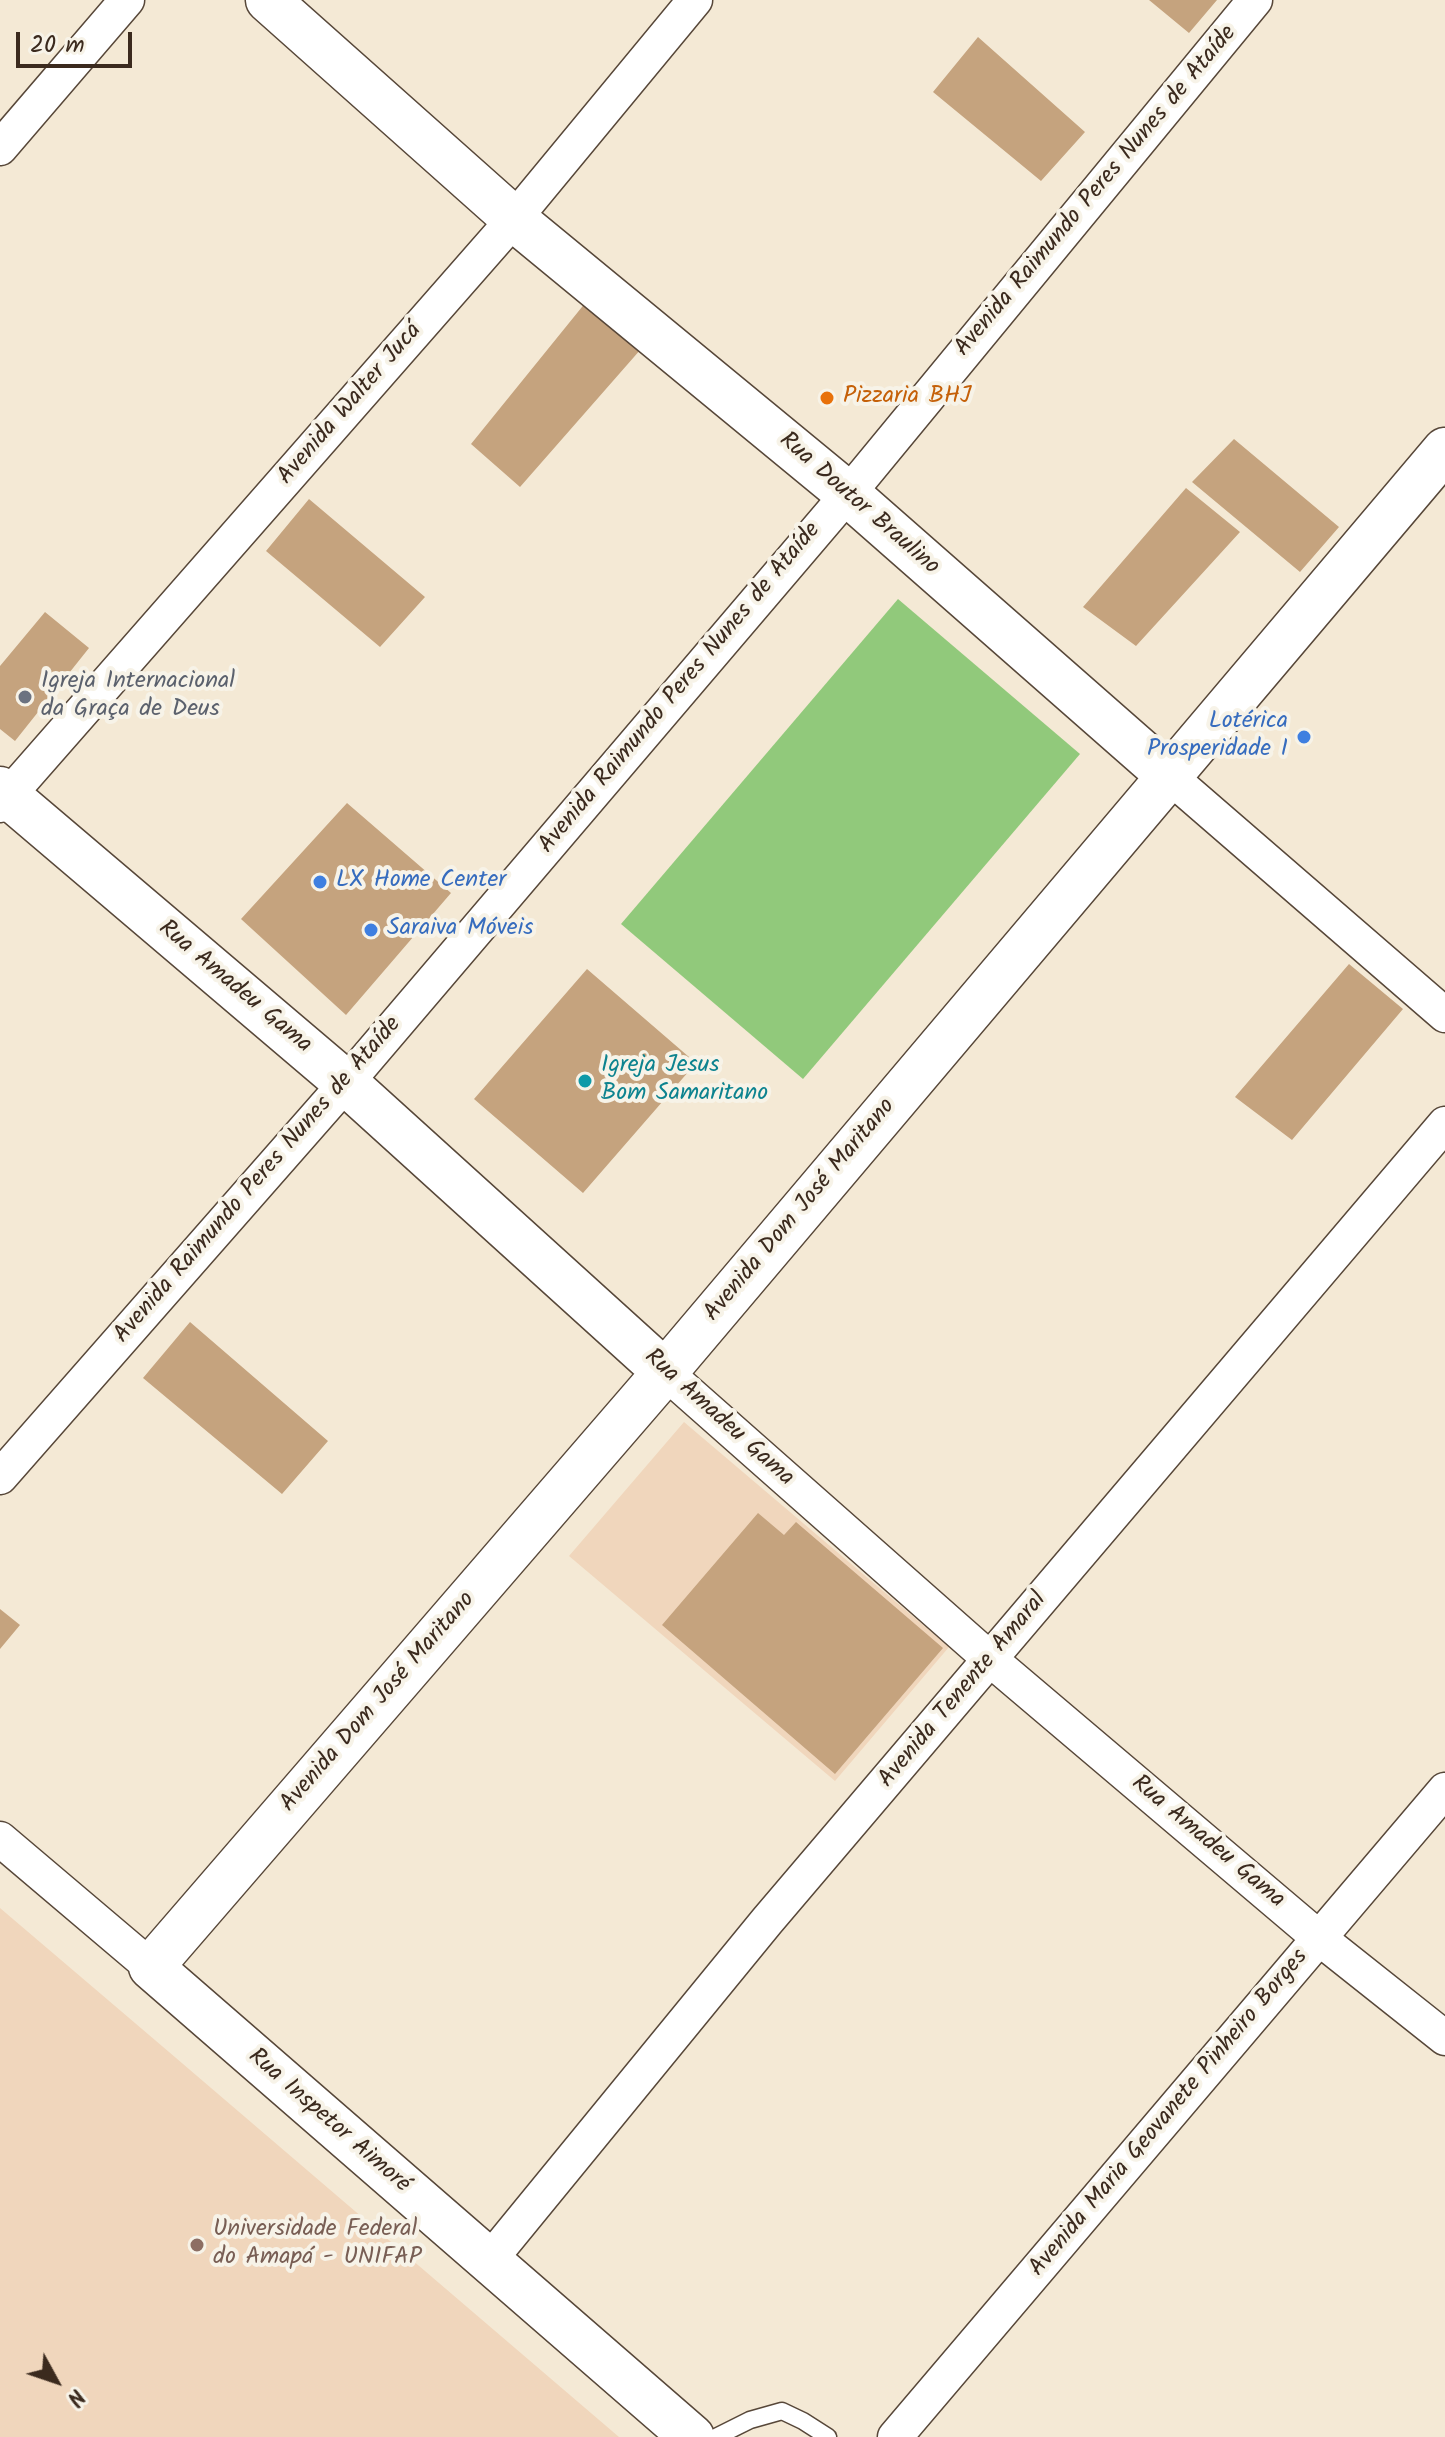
<!DOCTYPE html>
<meta charset="utf-8">
<style>
body{margin:0}
#map{position:relative;width:1445px;height:2437px;overflow:hidden;background:#f4e9d5;font-family:Kalam,sans-serif}
canvas{display:block}
.north{position:absolute;left:16px;top:2341px;width:80px;height:80px;-webkit-text-stroke:6px #f7f3e8;paint-order:stroke;rotate:130deg;font-size:22px;font-weight:700;line-height:32px;text-align:center;color:#3b2a1e}
.north::after{content:'';display:block;margin:auto;width:28px;height:36px;background:#3b2a1e;clip-path:polygon(50% 0,100% 100%,50% 72%,0 100%)}
.scale{position:absolute;left:16px;top:32px;width:116px;height:36px;box-sizing:border-box;border:4px solid #3b2a1e;border-top:0;padding-left:10px;font-size:24px;line-height:28px;white-space:nowrap;color:#3b2a1e;-webkit-text-stroke:6px #f7f3e8;paint-order:stroke}
</style>
<div id="map">
<canvas width="1445" height="2437"></canvas>
<div class="north">N</div>
<div class="scale">20 m</div>
</div>
<script>
const ctx = document.querySelector('canvas').getContext('2d');
ctx.lineJoin = 'round';
function fill(path, color) { ctx.fillStyle = color; ctx.fill(path, 'evenodd'); }
function trace(path, color, width, dash) { ctx.strokeStyle = color; ctx.lineWidth = width; ctx.lineCap = dash ? 'butt' : 'round'; ctx.setLineDash(dash || []); ctx.stroke(path); }
function write(font, color, halo, rows, align = 'center') {
  ctx.font = font + ' Kalam,sans-serif'; ctx.lineWidth = 8; ctx.setLineDash([]); ctx.textBaseline = 'middle'; ctx.strokeStyle = halo; ctx.fillStyle = color; for (const [text, x, y, turn = 0] of rows) {
    ctx.save(); ctx.translate(x, y); ctx.rotate((+turn || 0) * Math.PI / 180); ctx.textAlign = isNaN(turn) ? turn : align; if (halo) ctx.strokeText(text, 0, 0); ctx.fillText(text, 0, 0); ctx.restore();
  }
}
const built = new Path2D(`
 M 684,1422 L 949,1647 L 835,1781 L 569,1556 Z
 M 0,1908 L 169,2052 L 619,2437 L 0,2437 Z`);
const green = new Path2D(`
 M 898,599 L 1080,754 L 803,1079 L 621,924 Z`);
const building = new Path2D(`
 M 1149,0 L 1217,0 L 1189,33 Z
 M 978,37 L 1085,132 L 1041,181 L 933,92 Z
 M 586,302 L 641,349 L 520,487 L 471,444 Z
 M 1234,439 L 1339,527 L 1300,572 L 1192,482 Z
 M 1186,488 L 1240,532 L 1136,646 L 1083,607 Z
 M 309,499 L 425,597 L 380,647 L 266,551 Z
 M 45,612 L 89,648 L 15,741 L 0,729 L 0,666 Z
 M 347,803 L 451,893 L 346,1015 L 241,919 Z
 M 1349,964 L 1403,1009 L 1292,1140 L 1235,1097 Z
 M 587,969 L 696,1063 L 583,1193 L 474,1099 Z
 M 190,1322 L 328,1441 L 282,1494 L 143,1378 Z
 M 758,1513 L 784,1535 L 796,1522 L 943,1648 L 835,1774 L 662,1625 Z
 M 0,1609 L 20,1625 L 0,1649 Z`);
const lane = new Path2D(`
 M 716,2437 L 750,2420 L 782,2411 L 803,2421 L 828,2437`);
const street = new Path2D(`
 M 0,148 L 127,0
 M 1169,776 L 1445,1015
 M 0,805 L 514,219 L 695,0
 M 665,1372 L 991,1660 L 1319,1938 L 1445,2038
 M 0,1477 L 346,1083 L 848,494 L 1255,0
 M 0,1839 L 151,1967
 M 488,2262 L 767,1921 L 1445,1124
 M 895,2437 L 1445,1790`);
const secondary = new Path2D(`
 M 268,0 L 514,219 L 848,494 L 1169,776
 M 0,789 L 346,1083 L 665,1372
 M 692,2437 L 151,1967 L 665,1372 L 1445,450`);
const markers = [
 [827,398,8,"#e8710a"],
 [25,697,8,"#6b7280"],
 [1304,737,8,"#3f7fe0"],
 [320,882,8,"#3f7fe0"],
 [371,930,8,"#3f7fe0"],
 [585,1081,8,"#0f9aa8"],
 [197,2245,8,"#8d6e63"]
];
const streetNames = [
 ["Avenida Raimundo Peres Nunes de Ataíde",1097,192,-50],
 ["Avenida Walter Jucá",351,405,-49],
 ["Rua Doutor Braulino",858,505,41],
 ["Avenida Raimundo Peres Nunes de Ataíde",681,689,-50],
 ["Rua Amadeu Gama",234,988,40],
 ["Avenida Raimundo Peres Nunes de Ataíde",259,1181,-49],
 ["Avenida Dom José Maritano",801,1211,-50],
 ["Rua Amadeu Gama",718,1419,42],
 ["Avenida Tenente Amaral",964,1691,-50],
 ["Avenida Dom José Maritano",379,1703,-49],
 ["Rua Amadeu Gama",1207,1843,40],
 ["Avenida Maria Geovanete Pinheiro Borges",1170,2114,-50],
 ["Rua Inspetor Aimoré",328,2122,41]
];
const foodNames = [
 ["Pizzaria BHJ",843,398]
];
const worshipNames = [
 ["Igreja Internacional",41,683],
 ["da Graça de Deus",41,711]
];
const shopNames = [
 ["Lotérica",1288,723,"right"],
 ["Prosperidade I",1288,751,"right"],
 ["LX Home Center",336,882],
 ["Saraiva Móveis",387,930]
];
const cultureNames = [
 ["Igreja Jesus",601,1067],
 ["Bom Samaritano",601,1095]
];
const educationNames = [
 ["Universidade Federal",213,2231],
 ["do Amapá - UNIFAP",213,2259]
];
fill(built, '#f0d6bc');
fill(green, '#91c97b');
fill(building, '#c5a37e');
trace(lane, '#574739', 19);
trace(street, '#574739', 37);
trace(secondary, '#574739', 47);
trace(lane, '#fff', 16);
trace(street, '#fff', 34);
trace(secondary, '#fff', 44);
for (const [x, y, r, color] of markers) { const dot = new Path2D(); dot.arc(x, y, r, 0, 2 * Math.PI); ctx.fillStyle = color; ctx.fill(dot); trace(dot, '#f7f3e8', 3); }
write('24px', '#3b2a1e', '#f7f3e8', streetNames);
write('24px', '#c56008', '#f7f3e8', foodNames, 'left');
write('24px', '#5b616d', '#f7f3e8', worshipNames, 'left');
write('24px', '#366cbe', '#f7f3e8', shopNames, 'left');
write('24px', '#0d838f', '#f7f3e8', cultureNames, 'left');
write('24px', '#785e54', '#f7f3e8', educationNames, 'left');
</script>
